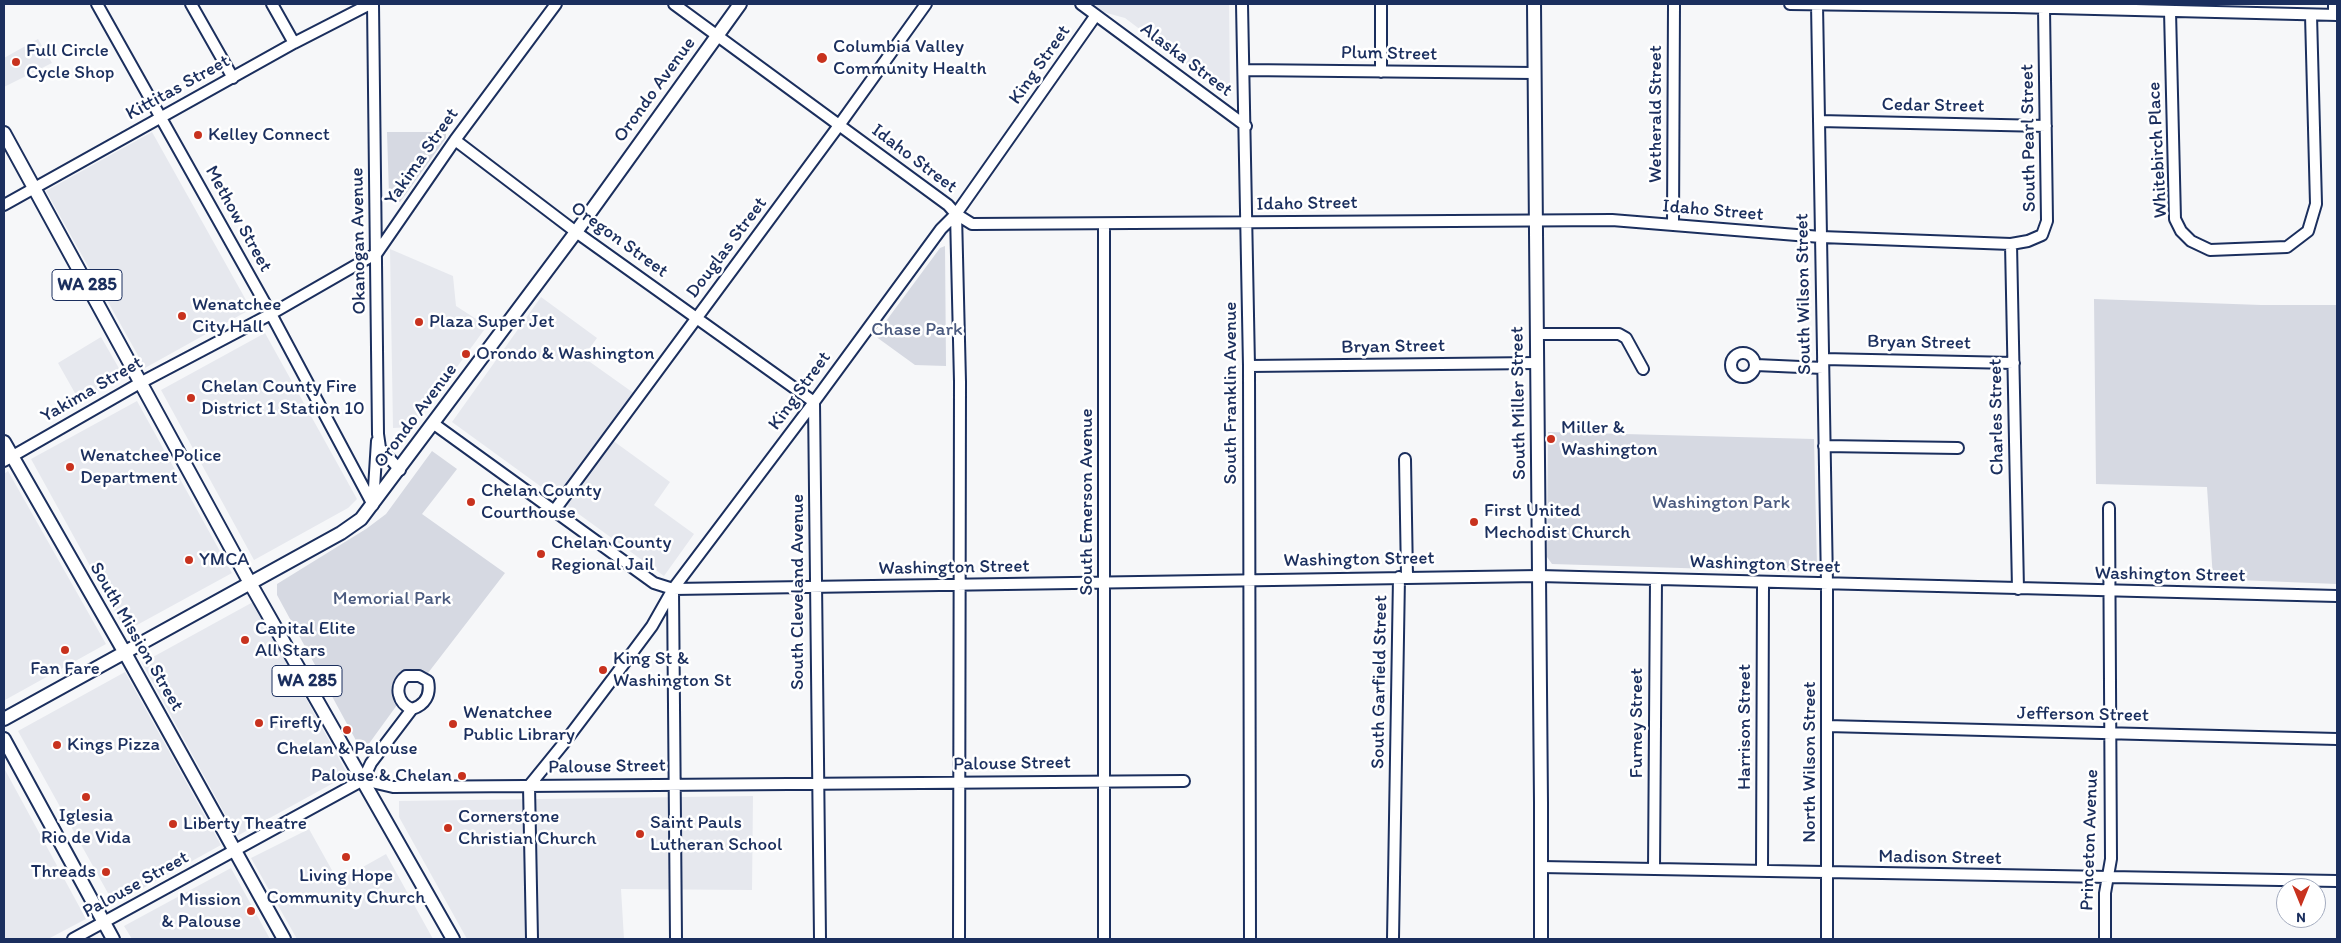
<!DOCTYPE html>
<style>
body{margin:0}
#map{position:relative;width:2341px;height:943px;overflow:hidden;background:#f6f7f9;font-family:Itim,sans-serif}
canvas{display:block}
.frame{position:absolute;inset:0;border:5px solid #1b2f5e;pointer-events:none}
.north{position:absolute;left:2276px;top:878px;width:50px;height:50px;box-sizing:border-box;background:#fff;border:1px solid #a4acbf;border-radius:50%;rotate:180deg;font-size:14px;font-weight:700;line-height:20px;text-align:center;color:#1b2f5e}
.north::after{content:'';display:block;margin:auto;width:18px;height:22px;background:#c8321e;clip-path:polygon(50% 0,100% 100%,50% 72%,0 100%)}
</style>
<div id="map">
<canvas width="2341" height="943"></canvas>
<div class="frame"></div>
<div class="north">N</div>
</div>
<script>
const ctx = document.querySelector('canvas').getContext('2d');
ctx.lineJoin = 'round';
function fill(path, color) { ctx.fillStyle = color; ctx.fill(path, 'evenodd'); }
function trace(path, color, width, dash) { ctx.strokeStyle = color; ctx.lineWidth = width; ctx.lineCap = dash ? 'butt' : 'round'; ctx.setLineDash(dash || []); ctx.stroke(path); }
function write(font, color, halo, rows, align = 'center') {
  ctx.font = font + ' Itim,sans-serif'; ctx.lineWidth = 5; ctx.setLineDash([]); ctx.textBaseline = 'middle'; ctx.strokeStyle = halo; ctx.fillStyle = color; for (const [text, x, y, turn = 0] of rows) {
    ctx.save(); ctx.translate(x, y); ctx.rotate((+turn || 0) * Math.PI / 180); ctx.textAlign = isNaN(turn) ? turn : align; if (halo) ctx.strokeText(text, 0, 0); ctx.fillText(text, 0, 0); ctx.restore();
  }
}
const built = new Path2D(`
 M 1093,4 L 1229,4 L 1230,92 L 1227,100 L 1208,85 L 1203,77 L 1125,18 L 1103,12 Z
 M 38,39 L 52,63 L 4,87 L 4,58 Z
 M 152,132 L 251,309 L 145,368 L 46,191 Z
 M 390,249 L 453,276 L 456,306 L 487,326 L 413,427 L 393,428 Z
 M 541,297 L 597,338 L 583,357 L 642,399 L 612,440 L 670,482 L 654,505 L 694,534 L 664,576 L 452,422 Z
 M 265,333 L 357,499 L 348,508 L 254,560 L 161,390 Z
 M 101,337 L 124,377 L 80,402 L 58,363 Z
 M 137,401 L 232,573 L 126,631 L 31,459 Z
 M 8,471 L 106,644 L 5,700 L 4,474 Z
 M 253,602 L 348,775 L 237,836 L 142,663 Z
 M 125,672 L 221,845 L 114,904 L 18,731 Z
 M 4,768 L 86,919 L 48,939 L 4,939 Z
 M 753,796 L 752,890 L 621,889 L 624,939 L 467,939 L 399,817 L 399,801 Z
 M 309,829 L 338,881 L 386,854 L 433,939 L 297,939 L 251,858 Z
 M 231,868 L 270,939 L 132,939 L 124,926 Z`);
const green = new Path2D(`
 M 387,132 L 446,132 L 446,138 L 400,202 L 394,202 L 389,195 Z
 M 945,246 L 946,366 L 915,365 L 875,336 L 940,248 Z
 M 2094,299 L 2261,305 L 2337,305 L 2337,584 L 2213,579 L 2207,487 L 2096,484 Z
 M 1548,432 L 1814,439 L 1817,566 L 1810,572 L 1552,564 L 1547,557 Z
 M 432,451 L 457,469 L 422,514 L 505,573 L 428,673 C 412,670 392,670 392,691 C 392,698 392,700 397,705 L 368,745 L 359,746 L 277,595 L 277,584 L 366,529 L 386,514 Z`);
const minor = new Path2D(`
 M 97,4 L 271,314 L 373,505
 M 191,4 L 233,78
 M 272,4 L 294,43
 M 373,4 L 378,434 L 380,448 L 400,470
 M 674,4 L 948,205 L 956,214 L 972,224 L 1612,220 L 1821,237 L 2011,244 L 2028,241 L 2042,235 L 2047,221 L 2044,8
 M 1081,4 L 1246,126
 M 1242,4 L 1249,366 L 1250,939
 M 1790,4 L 2014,7 L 2337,15
 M 1817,4 L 1827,584 L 1827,939
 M 2334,4 L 2334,15
 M 2170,11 L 2175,219 L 2181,231 L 2191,241 L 2210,250 L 2287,247 L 2308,231 L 2316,204 L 2311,15
 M 1244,70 L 1534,73
 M 1381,72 L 1381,4
 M 1819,121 L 2046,126
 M 455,140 L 576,232 L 814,402 L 820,939
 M 4,205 L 294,43 L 370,4
 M 956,214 L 960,382 L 959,939
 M 1104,224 L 1104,939
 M 1673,225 L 1674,4
 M 2011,244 L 2018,589
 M 1537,334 L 1619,334 L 1626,338 L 1643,369
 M1731 365a12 12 0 1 1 24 0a12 12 0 1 1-24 0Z
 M 1823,359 L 2014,363
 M 1756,365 L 1823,368
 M 1249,366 L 1537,363
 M 434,424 L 654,583 L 673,589 L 1539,576 L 2337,596
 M 1824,446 L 1958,448
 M 1405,459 L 1407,577
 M 4,461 L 140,383 L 271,314 L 377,253 L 455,140 L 556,4
 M 373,504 L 377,441
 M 554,511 L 840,124 L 926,4
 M 673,590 L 676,939
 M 1827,726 L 2337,739
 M 363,780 L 371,763 L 412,709 C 425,705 431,695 428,681 L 419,676 L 406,676 C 393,686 398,704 412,709
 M 529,786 L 564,743 L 620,669 L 652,626 L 673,589 L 814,402 L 941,229 L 956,214 L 1096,15
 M 529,786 L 532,939
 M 1541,867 L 2337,881
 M 1654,869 L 1656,579
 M 1762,871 L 1763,582
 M 73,939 L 363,780 L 393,787 L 1184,781
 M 1393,939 L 1399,577
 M 2105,939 L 2105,893 L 2111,859 L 2109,508`);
const major = new Path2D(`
 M 1534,4 L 1541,802 L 1541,939
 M 4,133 L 250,583 L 453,939
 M 4,442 L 125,653 L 284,939
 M 4,719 L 341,533 L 361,519 L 576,232 L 740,4
 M 4,739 L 113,939`);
const markers = [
 [822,58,6,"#c8321e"],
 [16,62,5,"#c8321e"],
 [198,135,5,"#c8321e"],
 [182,316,5,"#c8321e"],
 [419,322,5,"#c8321e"],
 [466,354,5,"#c8321e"],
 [191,398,5,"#c8321e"],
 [1551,439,5,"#c8321e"],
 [70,467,5,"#c8321e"],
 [471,502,5,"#c8321e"],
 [1474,522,5,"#c8321e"],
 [541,554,5,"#c8321e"],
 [189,560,5,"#c8321e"],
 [245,640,5,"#c8321e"],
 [65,650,5,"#c8321e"],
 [603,670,5,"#c8321e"],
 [259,723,5,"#c8321e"],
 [453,724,5,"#c8321e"],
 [347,730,5,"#c8321e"],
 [57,745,5,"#c8321e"],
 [462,776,5,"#c8321e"],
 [86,797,5,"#c8321e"],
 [173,824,5,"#c8321e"],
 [448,828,5,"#c8321e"],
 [640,834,5,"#c8321e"],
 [346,857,5,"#c8321e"],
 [106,872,5,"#c8321e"],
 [251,911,5,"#c8321e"]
];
const shields = [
 [87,285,70],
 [307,681,70]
];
const shieldNames = [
 ["WA 285",87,285],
 ["WA 285",307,681]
];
const poiNames = [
 ["Columbia Valley",833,47],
 ["Community Health",833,69],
 ["Full Circle",26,51],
 ["Cycle Shop",26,73],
 ["Kelley Connect",208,135],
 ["Wenatchee",192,305],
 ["City Hall",192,327],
 ["Plaza Super Jet",429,322],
 ["Orondo & Washington",476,354],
 ["Chelan County Fire",201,387],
 ["District 1 Station 10",201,409],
 ["Miller &",1561,428],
 ["Washington",1561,450],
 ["Wenatchee Police",80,456],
 ["Department",80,478],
 ["Chelan County",481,491],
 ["Courthouse",481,513],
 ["First United",1484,511],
 ["Mechodist Church",1484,533],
 ["Chelan County",551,543],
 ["Regional Jail",551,565],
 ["YMCA",199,560],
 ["Capital Elite",255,629],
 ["All Stars",255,651],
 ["King St &",613,659],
 ["Washington St",613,681],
 ["Fan Fare",65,669,"center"],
 ["Wenatchee",463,713],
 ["Public Library",463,735],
 ["Firefly",269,723],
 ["Kings Pizza",67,745],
 ["Chelan & Palouse",347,749,"center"],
 ["Palouse & Chelan",452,776,"right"],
 ["Iglesia",86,816,"center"],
 ["Rio de Vida",86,838,"center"],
 ["Cornerstone",458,817],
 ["Christian Church",458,839],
 ["Saint Pauls",650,823],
 ["Lutheran School",650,845],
 ["Liberty Theatre",183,824],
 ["Threads",96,872,"right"],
 ["Living Hope",346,876,"center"],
 ["Community Church",346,898,"center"],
 ["Mission",241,900,"right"],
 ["& Palouse",241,922,"right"]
];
const streetNames = [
 ["Plum Street",1389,54,1],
 ["Alaska Street",1186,60,37],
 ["King Street",1040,65,-55],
 ["Kittitas Street",178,88,-29],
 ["Orondo Avenue",655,90,-54],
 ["Cedar Street",1933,106,1],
 ["Wetherald Street",1656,114,-90],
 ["South Pearl Street",2029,138,-91],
 ["Whitebirch Place",2158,150,-93],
 ["Yakima Street",422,157,-55],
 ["Idaho Street",914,159,37],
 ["Idaho Street",1307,204,-1],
 ["Idaho Street",1713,211,5],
 ["Methow Street",238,219,61],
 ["Oregon Street",619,240,36],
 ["Okanogan Avenue",359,241,-91],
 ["Douglas Street",727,248,-53],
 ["South Wilson Street",1804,294,-91],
 ["Bryan Street",1919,343,1],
 ["Bryan Street",1393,347,-1],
 ["Yakima Street",92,390,-30],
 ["King Street",800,391,-54],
 ["South Franklin Avenue",1231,393,-90],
 ["South Miller Street",1519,403,-91],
 ["Orondo Avenue",416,416,-53],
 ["Charles Street",1997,417,-91],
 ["South Emerson Avenue",1087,502,-90],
 ["Washington Street",1359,560,-1],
 ["Washington Street",1765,565,2],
 ["Washington Street",954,568,-1],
 ["Washington Street",2170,575,1],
 ["South Cleveland Avenue",798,592,-90],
 ["South Mission Street",136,637,60],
 ["South Garfield Street",1380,682,-89],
 ["Jefferson Street",2083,715,1],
 ["Furney Street",1637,723,-90],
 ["Harrison Street",1745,727,-90],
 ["North Wilson Street",1810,762,-90],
 ["Palouse Street",1012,764,-1],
 ["Palouse Street",607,767,-1],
 ["Princeton Avenue",2090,840,-88],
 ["Madison Street",1940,858,1],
 ["Palouse Street",136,885,-29]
];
const parkNames = [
 ["Chase Park",917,330],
 ["Washington Park",1721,503],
 ["Memorial Park",392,599]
];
fill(built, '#e6e8ee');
fill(green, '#d6d9e2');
trace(minor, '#1b2f5e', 14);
trace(major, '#1b2f5e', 16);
trace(minor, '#fff', 10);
trace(major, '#fff', 12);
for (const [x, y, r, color] of markers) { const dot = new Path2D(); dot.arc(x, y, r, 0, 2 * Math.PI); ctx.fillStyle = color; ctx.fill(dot); trace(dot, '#fff', 2); }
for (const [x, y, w] of shields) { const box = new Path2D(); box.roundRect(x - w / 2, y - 15.5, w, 31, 4); ctx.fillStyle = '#fff'; ctx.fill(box); trace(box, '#1b2f5e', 1); }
write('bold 18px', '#1b2f5e', null, shieldNames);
write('19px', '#1b2f5e', '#fff', poiNames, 'left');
write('19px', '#1b2f5e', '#fff', streetNames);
write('19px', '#4a5a7f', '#fff', parkNames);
</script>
